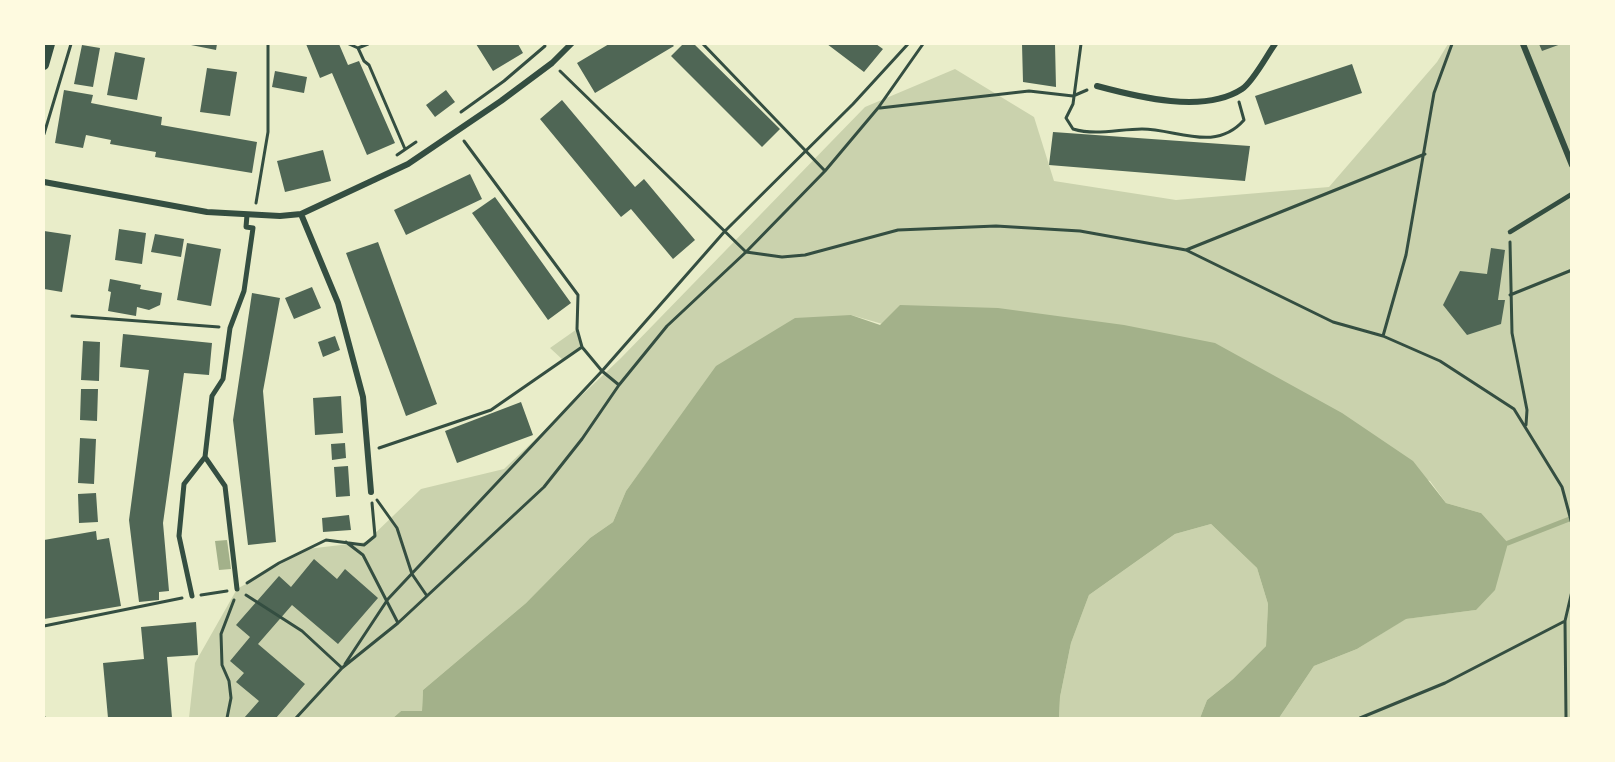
<!DOCTYPE html>
<style>
body{margin:0}
#map{position:relative;width:1615px;height:762px;overflow:hidden;background:#e9edc9;font-family:Poppins,sans-serif}
canvas{display:block}
.frame{position:absolute;inset:0;border:45px solid #fefae0;pointer-events:none}
</style>
<div id="map">
<canvas width="1615" height="762"></canvas>
<div class="frame"></div>
</div>
<script>
const ctx = document.querySelector('canvas').getContext('2d');
ctx.lineJoin = 'round';
function fill(path, color) { ctx.fillStyle = color; ctx.fill(path, 'evenodd'); }
function trace(path, color, width, dash) { ctx.strokeStyle = color; ctx.lineWidth = width; ctx.lineCap = dash ? 'butt' : 'round'; ctx.setLineDash(dash || []); ctx.stroke(path); }
const green = new Path2D(`
 M 1448,44 L 1571,44 L 1571,718 L 1279,718 L 1314,666 L 1357,649 L 1405,619 L 1476,610 L 1481,513 L 1446,503 L 1430,481 L 851,315 L 653,454 L 626,491 L 613,522 L 590,538 L 526,603 L 423,690 L 422,711 L 401,711 L 393,718 L 189,718 L 195,663 L 237,589 L 307,549 L 366,542 L 421,489 L 504,469 L 621,358 L 865,107 L 955,69 L 1034,117 L 1054,181 L 1176,200 L 1329,187 L 1437,62 Z
 M 577,329 L 582,347 L 563,360 L 550,348 Z
 M 1211,524 L 1257,568 L 1268,604 L 1266,646 L 1233,679 L 1207,700 L 1200,718 L 1059,718 L 1060,697 L 1071,643 L 1089,595 L 1175,534 Z`);
const water = new Path2D(`
 M 900,305 L 998,308 L 1124,325 L 1215,343 L 1342,413 L 1413,461 L 1446,503 L 1481,513 L 1508,543 L 1495,590 L 1476,610 L 1406,619 L 1357,649 L 1314,666 L 1279,718 L 1200,718 L 1207,700 L 1233,679 L 1266,646 L 1268,604 L 1257,568 L 1211,524 L 1175,534 L 1089,595 L 1071,643 L 1060,697 L 1059,718 L 393,718 L 401,711 L 422,711 L 423,690 L 526,603 L 590,538 L 613,522 L 626,491 L 716,366 L 795,318 L 851,315 L 880,325 Z
 M 227,540 L 231,569 L 219,570 L 215,541 Z`);
const stream = new Path2D(`
 M 1508,543 L 1572,518`);
const building = new Path2D(`
 M 186,44 L 217,44 L 216,50 Z
 M 306,44 L 339,44 L 348,65 L 359,61 L 395,143 L 367,155 L 332,73 L 320,78 Z
 M 476,44 L 518,44 L 523,53 L 493,71 Z
 M 609,44 L 672,44 L 674,46 L 595,93 L 577,63 Z
 M 683,44 L 694,44 L 780,129 L 762,147 L 671,56 Z
 M 827,44 L 876,44 L 883,49 L 864,72 Z
 M 1022,44 L 1055,44 L 1056,87 L 1023,82 Z
 M 1539,44 L 1561,44 L 1542,51 Z
 M 82,45 L 100,48 L 93,87 L 74,84 Z
 M 115,52 L 145,58 L 137,100 L 107,95 Z
 M 1352,64 L 1362,93 L 1265,125 L 1255,96 Z
 M 207,68 L 237,72 L 230,116 L 200,112 Z
 M 275,71 L 307,77 L 304,93 L 272,87 Z
 M 64,90 L 93,95 L 91,103 L 162,117 L 161,125 L 257,142 L 252,173 L 155,157 L 156,152 L 110,144 L 111,140 L 86,135 L 83,148 L 55,143 Z
 M 446,90 L 455,102 L 435,117 L 426,105 Z
 M 562,100 L 635,187 L 644,179 L 695,240 L 673,259 L 631,209 L 621,217 L 540,119 Z
 M 1053,132 L 1250,146 L 1245,181 L 1049,165 Z
 M 323,150 L 331,181 L 285,192 L 277,161 Z
 M 470,174 L 482,199 L 406,235 L 394,210 Z
 M 495,197 L 571,303 L 548,320 L 472,213 Z
 M 119,229 L 146,233 L 142,264 L 115,260 Z
 M 44,231 L 71,235 L 62,292 L 44,289 Z
 M 155,234 L 184,239 L 181,257 L 151,252 Z
 M 378,242 L 437,404 L 406,416 L 346,253 Z
 M 187,243 L 221,249 L 211,306 L 177,300 Z
 M 1491,248 L 1505,250 L 1498,300 L 1505,300 L 1501,324 L 1467,335 L 1443,305 L 1460,271 L 1487,274 Z
 M 110,279 L 141,285 L 140,289 L 162,293 L 160,305 L 149,310 L 137,307 L 136,316 L 108,311 L 111,292 L 108,291 Z
 M 312,287 L 321,308 L 294,319 L 285,298 Z
 M 252,293 L 280,298 L 263,391 L 276,542 L 248,545 L 233,420 Z
 M 123,334 L 212,343 L 209,375 L 184,373 L 163,523 L 169,591 L 159,592 L 159,600 L 139,602 L 129,520 L 149,370 L 120,367 Z
 M 335,336 L 340,350 L 323,357 L 318,342 Z
 M 83,341 L 100,342 L 99,381 L 81,380 Z
 M 81,389 L 98,389 L 97,421 L 80,420 Z
 M 341,396 L 343,433 L 315,435 L 313,398 Z
 M 521,402 L 533,435 L 457,463 L 445,431 Z
 M 80,438 L 96,439 L 94,484 L 78,483 Z
 M 345,443 L 346,458 L 332,460 L 331,444 Z
 M 348,466 L 350,496 L 336,497 L 334,467 Z
 M 96,493 L 98,522 L 79,523 L 78,494 Z
 M 349,515 L 351,530 L 323,532 L 322,518 Z
 M 96,531 L 97,540 L 109,538 L 121,606 L 44,619 L 44,540 Z
 M 314,559 L 337,579 L 345,569 L 378,598 L 338,644 L 292,605 L 258,644 L 305,684 L 276,718 L 244,718 L 259,701 L 236,682 L 244,673 L 230,661 L 250,637 L 236,625 L 279,576 L 291,587 Z
 M 196,622 L 198,655 L 167,657 L 172,718 L 108,718 L 103,663 L 144,659 L 141,627 Z`);
const path = new Path2D(`
 M 349,44 L 358,48 L 364,61 L 369,65 L 405,149
 M 703,44 L 825,171
 M 1081,44 L 1073,104 L 1066,118 L 1073,129 C 1096,136 1119,129 1142,129 C 1177,129 1215,153 1244,120 L 1239,102
 M 358,48 L 368,44
 M 560,71 L 746,252 L 782,257 L 805,255 L 898,230 L 996,226 L 1080,231 L 1186,250 L 1333,322 L 1383,336 L 1440,361 L 1514,409 L 1562,487 L 1572,524
 M 880,108 L 1029,91 L 1073,96 L 1087,90
 M 461,112 L 504,81 L 545,46
 M 44,134 L 71,44
 M 464,141 L 578,295 L 577,329 L 582,347 L 602,371 L 619,385
 M 397,155 L 416,142
 M 256,203 L 268,132 L 268,44
 M 1510,242 L 1512,333 L 1527,410 L 1526,425
 M 1186,250 L 1425,154
 M 1510,295 L 1572,270
 M 72,316 L 219,327
 M 1383,336 L 1406,255 L 1434,93 L 1452,44
 M 379,448 L 491,410 L 582,347
 M 377,500 L 397,528 L 412,574 L 427,596
 M 346,542 L 363,555 L 398,623
 M 247,583 L 279,563 L 326,540 L 364,545 L 375,536 L 372,503
 M 201,595 L 227,591
 M 246,595 L 302,631 L 342,668
 M 1565,621 L 1566,718
 M 44,626 L 182,598
 M 345,664 L 388,599 L 602,371 L 725,231 L 853,104 L 908,44
 M 44,717 L 44,718
 M 227,718 L 231,698 L 229,681 L 222,665 L 221,634 L 234,600
 M 296,718 L 342,668 L 398,623 L 544,487 L 582,439 L 619,385 L 667,326 L 746,252 L 825,171 L 878,108 L 923,44
 M 1360,718 L 1445,683 L 1565,621 L 1572,591`);
const service = new Path2D(`
 M 1510,232 L 1572,194`);
const pedestrian = new Path2D(`
 M 237,589 L 225,486 L 205,457 L 212,396 L 223,379 L 230,328 L 244,291 L 253,228 L 246,227 L 247,215
 M 192,596 L 179,536 L 184,484 L 205,457`);
const minor = new Path2D(`
 M 1523,44 L 1572,165
 M 1097,86 C 1138,97 1204,114 1242,89 C 1253,82 1267,55 1275,44
 M 44,182 L 207,212 L 280,216 L 301,214 L 408,164 L 501,101 L 552,63 L 571,44
 M 301,214 L 338,303 L 363,397 L 371,492`);
const tertiary = new Path2D(`
 M 44,65 L 50,44`);
fill(green, '#cad2ad');
fill(water, '#a3b18a');
trace(stream, '#a3b18a', 5);
fill(building, '#4f6655');
trace(path, '#344e41', 3);
trace(service, '#344e41', 4.5);
trace(pedestrian, '#344e41', 5);
trace(minor, '#344e41', 6);
trace(tertiary, '#344e41', 10);
</script>
